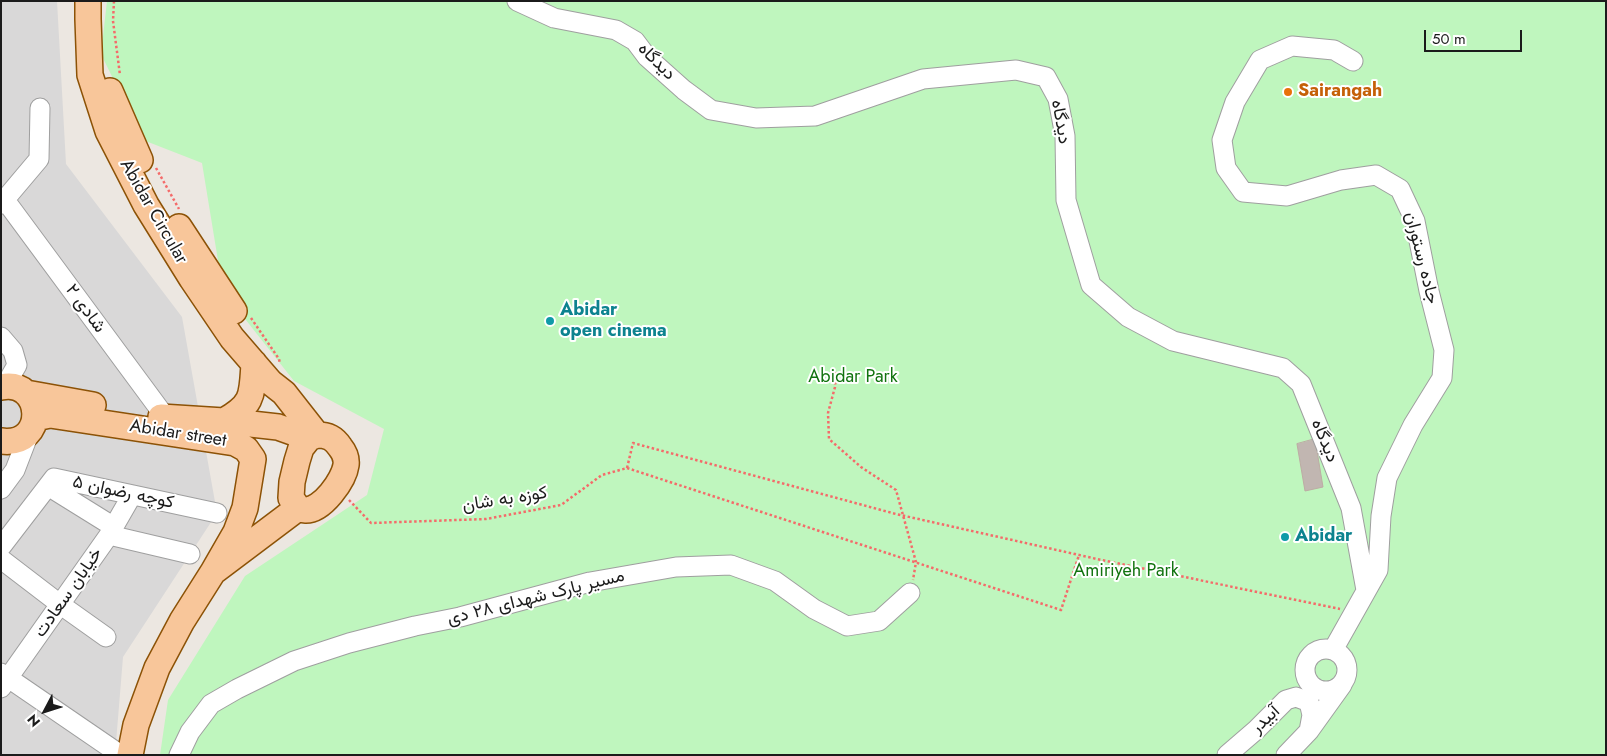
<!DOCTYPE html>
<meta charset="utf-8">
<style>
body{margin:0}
#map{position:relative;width:1607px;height:756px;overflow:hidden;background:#ece7e1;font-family:Jost,sans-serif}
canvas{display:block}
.frame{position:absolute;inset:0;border:2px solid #1b1b1b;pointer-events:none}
.north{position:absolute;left:20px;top:686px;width:50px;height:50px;-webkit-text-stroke:4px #fff;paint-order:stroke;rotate:230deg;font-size:14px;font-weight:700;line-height:20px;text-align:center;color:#1b1b1b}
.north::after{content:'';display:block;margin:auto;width:18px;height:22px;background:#1b1b1b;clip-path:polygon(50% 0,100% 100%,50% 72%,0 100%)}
.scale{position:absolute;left:1424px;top:30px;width:98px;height:22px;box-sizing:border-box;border:2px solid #1b1b1b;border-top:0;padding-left:6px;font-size:15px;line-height:18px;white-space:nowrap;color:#1b1b1b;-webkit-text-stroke:4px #fff;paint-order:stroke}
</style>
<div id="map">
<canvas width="1607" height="756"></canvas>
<div class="frame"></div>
<div class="north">N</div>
<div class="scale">50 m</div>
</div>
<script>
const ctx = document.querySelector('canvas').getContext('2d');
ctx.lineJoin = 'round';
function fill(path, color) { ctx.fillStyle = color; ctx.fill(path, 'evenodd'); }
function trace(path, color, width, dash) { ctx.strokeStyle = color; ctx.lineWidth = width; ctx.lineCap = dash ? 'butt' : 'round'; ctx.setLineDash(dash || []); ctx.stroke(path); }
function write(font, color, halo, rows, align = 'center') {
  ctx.font = font + ' Jost,Vazirmatn,sans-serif'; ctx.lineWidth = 4; ctx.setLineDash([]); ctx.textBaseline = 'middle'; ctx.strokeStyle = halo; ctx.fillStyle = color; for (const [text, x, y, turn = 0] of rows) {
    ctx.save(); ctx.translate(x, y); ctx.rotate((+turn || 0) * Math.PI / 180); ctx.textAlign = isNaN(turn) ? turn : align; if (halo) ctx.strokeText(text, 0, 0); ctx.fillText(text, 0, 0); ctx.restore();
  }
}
const residential = new Path2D(`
 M 1,1 L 57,1 L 66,164 L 182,317 L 217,513 L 123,657 L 115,755 L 1,755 Z`);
const park = new Path2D(`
 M 107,1 L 1606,1 L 1606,755 L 160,755 L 168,700 L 245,576 L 367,495 L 384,429 L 294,381 L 223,291 L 202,163 L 143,140 L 101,54 Z`);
const building = new Path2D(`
 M 1315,439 L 1323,487 L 1305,491 L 1297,444 Z`);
const path = new Path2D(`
 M 114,1 L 113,21 L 120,75
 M 156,168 L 179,209
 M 251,318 L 279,359 L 280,364
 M 836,372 L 835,387 L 828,413 L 829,439 L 861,467 L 896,490 L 916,562 L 913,580
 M 627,468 L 1061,610 L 1079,555
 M 349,500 L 371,523 L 486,519 L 561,505 L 602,475 L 627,468 L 633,443 L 896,514 L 1097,559 L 1340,609`);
const minor = new Path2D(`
 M 517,1 L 554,18 L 616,30 L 635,41 L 647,57 L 684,90 L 711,110 L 756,118 L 815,116 L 923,79 L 1016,70 L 1046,77 L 1058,99 L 1065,136 L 1066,200 L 1091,285 L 1128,317 L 1173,341 L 1283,368 L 1301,384 L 1351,508 L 1366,590
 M 5,200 L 166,418
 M 1,204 L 39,159 L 40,108
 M 1,337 L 13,351 L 17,365 L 5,386
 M 48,486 L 114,527
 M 1,489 L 15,470 L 30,431
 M 109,535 L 190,554
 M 1,547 L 54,478 L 217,513
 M 1,559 L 61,605 L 106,637
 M1305 670a21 21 0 1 1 42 0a21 21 0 1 1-42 0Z
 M 1333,650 L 1378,570 L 1381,516 L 1387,478 L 1413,425 L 1442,378 L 1444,350 L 1429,291 L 1415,221 L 1400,189 L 1376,175 L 1341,180 L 1287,196 L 1243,192 L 1226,168 L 1222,140 L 1235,102 L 1260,60 L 1292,46 L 1334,50 L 1353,61
 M 1,673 L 115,751
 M 1,688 L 109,535 L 132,495
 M 179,755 L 190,732 L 211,704 L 237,689 L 294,661 L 349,643 L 415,626 L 460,617 L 590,582 L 676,567 L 731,565 L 775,581 L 814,609 L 847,626 L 879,621 L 910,593
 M 1227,755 L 1256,730 L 1286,700 L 1296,697 L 1309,702 L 1312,715 L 1309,731
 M 1286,755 L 1309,731 L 1342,685`);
const major = new Path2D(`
 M 88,1 L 88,19 L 90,75 L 108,131 L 146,205 L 192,279 L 232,338 L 270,382 L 284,393 L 317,435
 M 110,91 L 140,160
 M 179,227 L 234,311
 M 1,387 C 43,378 49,447 1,441
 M 26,393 L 93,405
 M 161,417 L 224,421 L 278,427 L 309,438
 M 35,418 L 50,415 L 235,443 L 246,449 L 253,459 L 245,508 L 236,532 L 213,572
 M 224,421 C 254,404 252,395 254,363
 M 317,435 C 328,435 334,438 340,447 C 344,452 347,458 346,465 C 344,480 322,511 305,510 C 303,510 300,508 298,508 L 291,498 L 292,482 L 297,461 L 301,448 L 309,438 Z
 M 130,755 L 136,725 L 157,668 L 182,621 L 213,572 L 298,508`);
const markers = [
 [1288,92,5,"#e8710a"],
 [550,321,5,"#0f9aa8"],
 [1285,537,5,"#0f9aa8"]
];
const streetNames = [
 ["دیدگاه",656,62,45],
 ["دیدگاه",1060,122,80],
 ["Abidar Circular",153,212,60],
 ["جاده رستوران",1421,258,76],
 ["شادی ۲",85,309,54],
 ["Abidar street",178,434,9],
 ["دیدگاه",1324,441,68],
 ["کوچه رضوان ۵",123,493,12],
 ["کوزه به شان",505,500,-9],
 ["خیابان سعادت",69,593,-55],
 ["مسیر پارک شهدای ۲۸ دی",536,598,-14],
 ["آبیدر",1266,720,-43]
];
const foodNames = [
 ["Sairangah",1298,92]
];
const cultureNames = [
 ["Abidar",560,311],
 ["open cinema",560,332],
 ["Abidar",1295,537]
];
const parkNames = [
 ["Abidar Park",853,378],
 ["Amiriyeh Park",1126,572]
];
fill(residential, '#d9d8d8');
fill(park, '#bff6be');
fill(building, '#c1b6b1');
trace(building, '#bdaca4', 1);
trace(minor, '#9f9f9f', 21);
trace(major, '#8c5206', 28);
trace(path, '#f46b6a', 2.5, [2.5, 2.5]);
trace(minor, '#fff', 19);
trace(major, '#f8c69a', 25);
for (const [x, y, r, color] of markers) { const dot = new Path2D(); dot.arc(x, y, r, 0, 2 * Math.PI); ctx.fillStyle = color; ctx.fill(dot); trace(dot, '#fff', 2); }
write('18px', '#1b1b1b', '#fff', streetNames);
write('bold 18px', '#c56008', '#fff', foodNames, 'left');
write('bold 18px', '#0d838f', '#fff', cultureNames, 'left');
write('18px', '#11730f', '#fff', parkNames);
</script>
